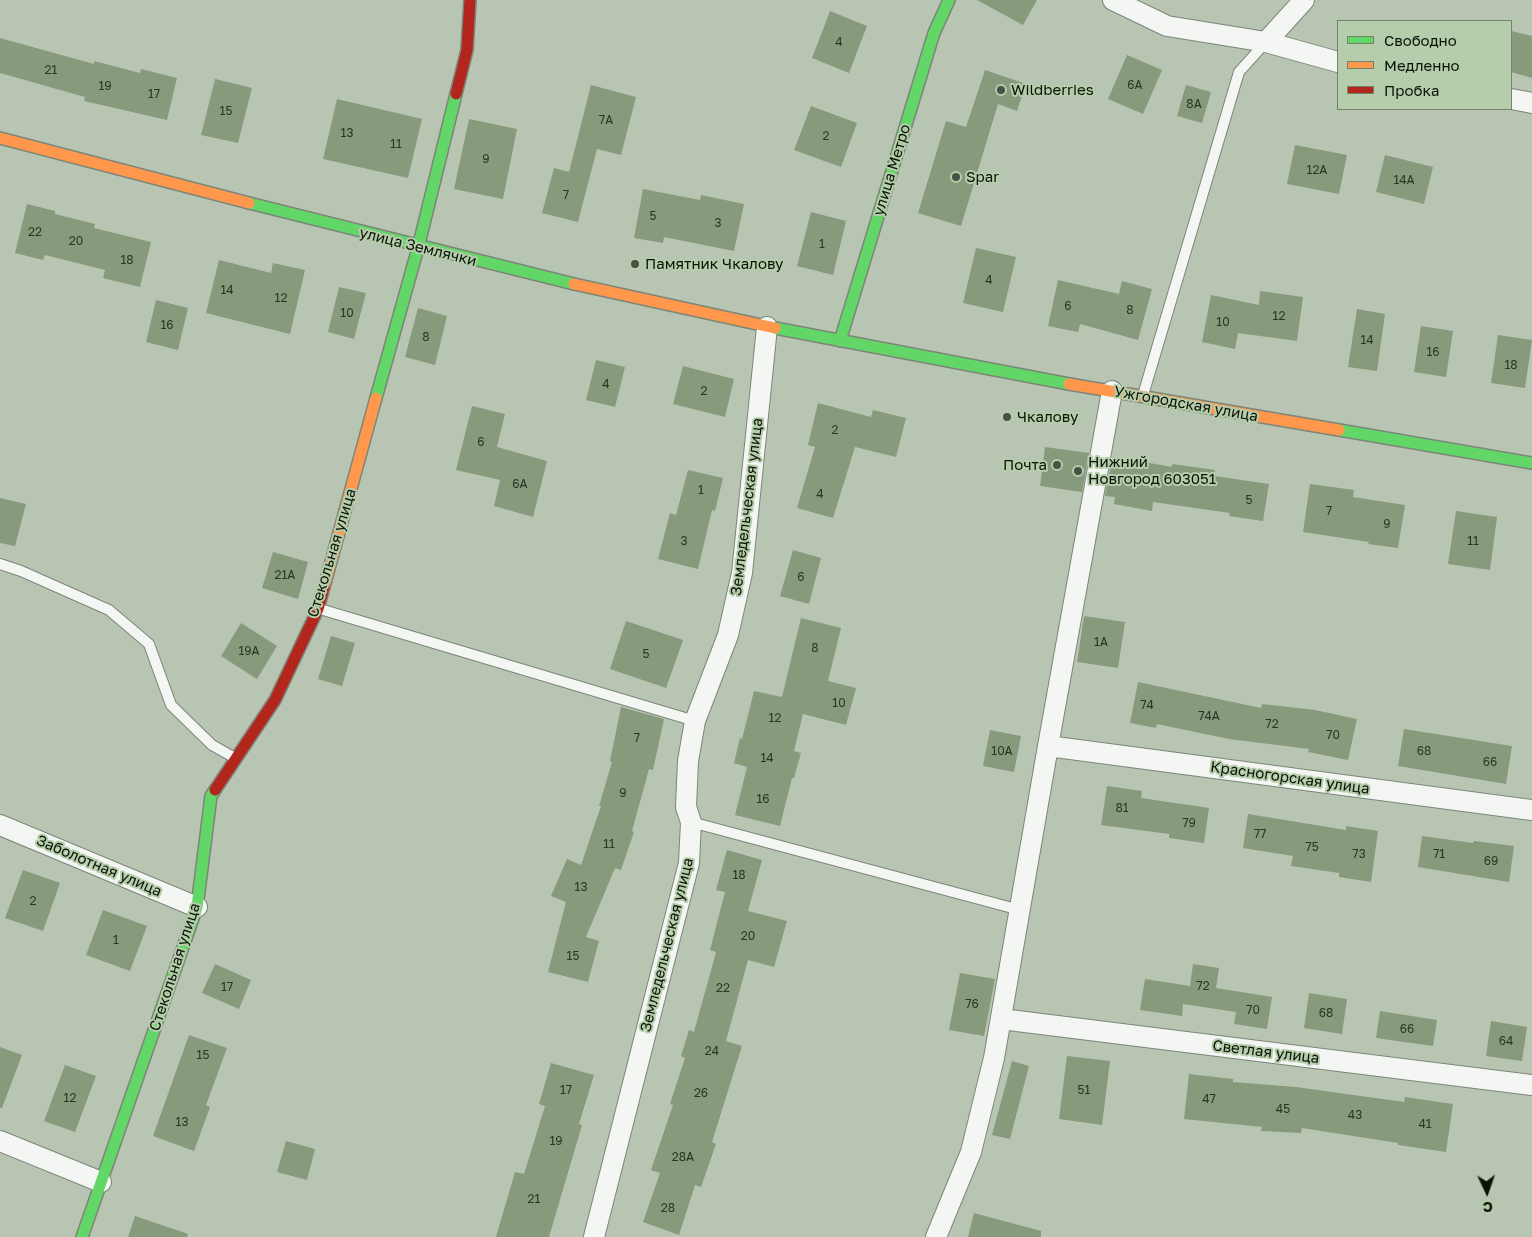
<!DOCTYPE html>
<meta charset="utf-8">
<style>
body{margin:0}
#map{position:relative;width:1532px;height:1237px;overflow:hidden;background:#b9c5b3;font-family:"Golos Text",sans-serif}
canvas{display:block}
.legend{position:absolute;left:1337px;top:20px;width:175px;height:90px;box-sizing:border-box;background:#b6cdab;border:1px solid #728369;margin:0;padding:6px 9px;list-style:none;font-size:15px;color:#0b1307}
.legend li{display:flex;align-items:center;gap:10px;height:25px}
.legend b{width:25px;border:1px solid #728369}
.north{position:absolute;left:1462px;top:1167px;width:50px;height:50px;-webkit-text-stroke:4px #b6cdab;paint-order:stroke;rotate:177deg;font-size:14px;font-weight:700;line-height:20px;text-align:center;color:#0b1307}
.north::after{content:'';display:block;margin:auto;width:18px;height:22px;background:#0b1307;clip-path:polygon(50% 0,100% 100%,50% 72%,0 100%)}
</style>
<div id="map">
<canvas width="1532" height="1237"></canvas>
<ul class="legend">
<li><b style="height:6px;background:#63d668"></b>Свободно</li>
<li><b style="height:6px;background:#ff974d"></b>Медленно</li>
<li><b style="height:6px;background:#b3261e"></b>Пробка</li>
</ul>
<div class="north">С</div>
</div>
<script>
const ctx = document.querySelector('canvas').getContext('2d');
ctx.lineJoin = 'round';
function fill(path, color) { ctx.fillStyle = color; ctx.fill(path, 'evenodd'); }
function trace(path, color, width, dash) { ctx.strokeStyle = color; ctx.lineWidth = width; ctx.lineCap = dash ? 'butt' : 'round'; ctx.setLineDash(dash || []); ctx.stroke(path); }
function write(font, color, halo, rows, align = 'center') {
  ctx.font = font + ' "Golos Text",sans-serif'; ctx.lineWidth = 4; ctx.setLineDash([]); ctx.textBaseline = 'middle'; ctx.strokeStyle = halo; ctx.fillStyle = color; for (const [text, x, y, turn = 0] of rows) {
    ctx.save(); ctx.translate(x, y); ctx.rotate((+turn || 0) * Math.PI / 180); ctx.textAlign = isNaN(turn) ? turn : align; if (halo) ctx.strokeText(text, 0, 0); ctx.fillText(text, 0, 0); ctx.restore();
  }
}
const building = new Path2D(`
 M 977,0 L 1037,0 L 1023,25 Z
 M 830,11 L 867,26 L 849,73 L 812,58 Z
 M 1511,31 L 1532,36 L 1532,78 L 1511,72 Z
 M 0,38 L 94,64 L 94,61 L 140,73 L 141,69 L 177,78 L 167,120 L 84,101 L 85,97 L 0,73 Z
 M 1127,55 L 1162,70 L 1143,114 L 1108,99 Z
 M 985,70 L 1026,84 L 1017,111 L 998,104 L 961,226 L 918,213 L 946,121 L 966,127 Z
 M 215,79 L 252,88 L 238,143 L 201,135 Z
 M 591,85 L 636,97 L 621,155 L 597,149 L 578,222 L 542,213 L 554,168 L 569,172 Z
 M 1186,85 L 1211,92 L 1202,123 L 1177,116 Z
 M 337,99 L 422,119 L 408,178 L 323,159 Z
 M 811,106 L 857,123 L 841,167 L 794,150 Z
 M 469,119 L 517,129 L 503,199 L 454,189 Z
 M 1295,145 L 1347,155 L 1339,194 L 1287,184 Z
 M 1385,155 L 1433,167 L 1424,204 L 1376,192 Z
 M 643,189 L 700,200 L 701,195 L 744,204 L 734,251 L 664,237 L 663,243 L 634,238 Z
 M 27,204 L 55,211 L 55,214 L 95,224 L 94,228 L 151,242 L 140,287 L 103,278 L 105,270 L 45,255 L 43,260 L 15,253 Z
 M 811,212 L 846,221 L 833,275 L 797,266 Z
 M 976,248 L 1016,257 L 1003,312 L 963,303 Z
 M 219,260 L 271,273 L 273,263 L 305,270 L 290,334 L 206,313 Z
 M 1058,280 L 1119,294 L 1122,281 L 1152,289 L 1138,340 L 1080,324 L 1078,332 L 1048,326 Z
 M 339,287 L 366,293 L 354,339 L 328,332 Z
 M 1260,291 L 1303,297 L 1297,341 L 1238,333 L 1235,349 L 1202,342 L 1211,295 L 1259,305 Z
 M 156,300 L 188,308 L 178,350 L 146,342 Z
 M 418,308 L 447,316 L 435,365 L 405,357 Z
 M 1357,309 L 1385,314 L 1377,371 L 1348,367 Z
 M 1421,326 L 1453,331 L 1446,377 L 1414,372 Z
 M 1498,335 L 1532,340 L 1525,388 L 1491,383 Z
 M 596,360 L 625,367 L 615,407 L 586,400 Z
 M 683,366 L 734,379 L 725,417 L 673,404 Z
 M 818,403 L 871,417 L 873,410 L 906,418 L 896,457 L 855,447 L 833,518 L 797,508 L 815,447 L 808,445 Z
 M 472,406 L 505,414 L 497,447 L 547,461 L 533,517 L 494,506 L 500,480 L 456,470 Z
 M 1045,447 L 1089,453 L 1082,492 L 1040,486 Z
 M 1122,458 L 1172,467 L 1172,464 L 1215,470 L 1214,476 L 1269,484 L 1263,521 L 1229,516 L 1230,513 L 1153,502 L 1152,511 L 1114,504 L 1115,497 L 1105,496 L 1112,459 L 1121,462 Z
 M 688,470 L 723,478 L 715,511 L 712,510 L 698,569 L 658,559 L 670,513 L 676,515 Z
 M 1310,484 L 1354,490 L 1353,497 L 1405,505 L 1398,548 L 1368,544 L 1369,542 L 1303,532 Z
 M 0,498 L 26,504 L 15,546 L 0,543 Z
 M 1456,511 L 1497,517 L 1490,570 L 1448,564 Z
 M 793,550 L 821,558 L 809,604 L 780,596 Z
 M 273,552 L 308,562 L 298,599 L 262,588 Z
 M 1084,616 L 1125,622 L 1118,668 L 1077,662 Z
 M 801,618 L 841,628 L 828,681 L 856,688 L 846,725 L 803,714 L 794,751 L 801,753 L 794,778 L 792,778 L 780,826 L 735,815 L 747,767 L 734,763 L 740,738 L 742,739 L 754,691 L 782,697 Z
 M 626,621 L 683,640 L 666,688 L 610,669 Z
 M 241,623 L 277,646 L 257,679 L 221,656 Z
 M 331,636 L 355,643 L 342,686 L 318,679 Z
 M 1138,682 L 1261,708 L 1262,704 L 1315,710 L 1357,719 L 1348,760 L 1308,752 L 1309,749 L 1229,739 L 1157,724 L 1156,728 L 1130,723 Z
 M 621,707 L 664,719 L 653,770 L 649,769 L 632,831 L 634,832 L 621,870 L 615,868 L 586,937 L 599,941 L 588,982 L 548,972 L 566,902 L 551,896 L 567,859 L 581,865 L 601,806 L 599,806 L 612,762 L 610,761 Z
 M 1404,729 L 1512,746 L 1506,784 L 1398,766 Z
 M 990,730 L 1021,736 L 1014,772 L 983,766 Z
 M 1107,786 L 1142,791 L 1141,798 L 1209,808 L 1204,843 L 1169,838 L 1169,834 L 1101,825 Z
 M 1248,814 L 1346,830 L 1346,826 L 1378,831 L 1371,882 L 1339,877 L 1339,873 L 1291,866 L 1293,856 L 1243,848 Z
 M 1422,836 L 1473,843 L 1474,841 L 1514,846 L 1509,882 L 1418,867 Z
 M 727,850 L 762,860 L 748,911 L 787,921 L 774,967 L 748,960 L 726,1041 L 742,1046 L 712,1142 L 716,1144 L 701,1187 L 695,1185 L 679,1235 L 643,1222 L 660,1173 L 651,1170 L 673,1105 L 670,1104 L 685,1058 L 681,1056 L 689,1030 L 694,1032 L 716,952 L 710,950 L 725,892 L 716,890 Z
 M 23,870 L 60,883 L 43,931 L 5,918 Z
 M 103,910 L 147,926 L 130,971 L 86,955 Z
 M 215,964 L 251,980 L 239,1009 L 202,993 Z
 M 1193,964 L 1219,968 L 1216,988 L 1272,997 L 1267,1029 L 1234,1024 L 1236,1012 L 1183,1004 L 1182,1016 L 1140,1010 L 1145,979 L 1190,986 Z
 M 960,973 L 995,979 L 984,1036 L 949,1030 Z
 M 1309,993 L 1347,999 L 1342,1034 L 1304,1028 Z
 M 1380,1011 L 1437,1020 L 1433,1046 L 1376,1038 Z
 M 1491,1021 L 1527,1027 L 1522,1061 L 1486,1056 Z
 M 189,1035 L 227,1048 L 206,1105 L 210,1107 L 194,1151 L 153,1136 Z
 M 0,1047 L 22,1055 L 2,1108 L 0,1108 Z
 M 1067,1056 L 1110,1061 L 1102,1125 L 1059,1119 Z
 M 1012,1061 L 1029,1066 L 1010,1139 L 992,1135 Z
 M 551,1063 L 594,1075 L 579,1124 L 582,1125 L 549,1237 L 496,1237 L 515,1172 L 524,1174 L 545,1106 L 539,1104 Z
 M 65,1065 L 96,1076 L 75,1132 L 44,1121 Z
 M 1189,1074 L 1233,1079 L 1233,1082 L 1296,1087 L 1404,1102 L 1405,1097 L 1453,1104 L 1446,1152 L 1398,1145 L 1398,1143 L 1302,1128 L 1301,1133 L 1261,1131 L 1262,1127 L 1184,1119 Z
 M 286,1141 L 315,1149 L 307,1180 L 277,1172 Z
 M 974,1213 L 1041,1231 L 1041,1237 L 968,1237 Z
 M 135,1216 L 188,1234 L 187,1237 L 128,1237 Z`);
const lane = new Path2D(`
 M 1143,395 L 1239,72 L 1266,42
 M 0,564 L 21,571 L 109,610 L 149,644 L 171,705 L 212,745 L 235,758
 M 320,609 L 695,721
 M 691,822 L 1020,910`);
const street = new Path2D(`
 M 1113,0 L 1167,26 L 1266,42 L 1338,62
 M 1266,42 L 1304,0
 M 1511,99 L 1532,103
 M 1048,746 L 1532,810
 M 0,825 L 197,907
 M 1001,1019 L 1532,1085
 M 0,1141 L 101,1182
 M 594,1237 L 689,863 L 691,822 L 686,807 L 688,761 L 695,721 L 728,635 L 742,573 L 767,327
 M 936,1237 L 971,1152 L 994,1058 L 1048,746 L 1112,391`);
const fast = new Path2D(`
 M 249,203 L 574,284
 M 775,328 L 1069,384
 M 840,341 L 934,33 L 949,0
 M 376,398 L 418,248 L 456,94
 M 1339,430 L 1532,463
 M 82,1237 L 197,907 L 211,796 L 215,790`);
const slow = new Path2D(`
 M 0,138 L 249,203
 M 574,284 L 775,328
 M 1069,384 L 1339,430
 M 324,587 L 376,398`);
const jam = new Path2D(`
 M 456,94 L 467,50 L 470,0
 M 215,790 L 275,700 L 318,609 L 324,587`);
const markers = [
 [1001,90,5,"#485143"],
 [956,177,5,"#485143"],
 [635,264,5,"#485143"],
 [1007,417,5,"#485143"],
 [1057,465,5,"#485143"],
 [1078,471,5,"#485143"]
];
const numberNames = [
 ["4",839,42],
 ["21",51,70],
 ["6А",1135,85],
 ["19",105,86],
 ["17",154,94],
 ["8А",1194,104],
 ["15",226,111],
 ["7А",606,120],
 ["13",347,133],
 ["2",826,136],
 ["11",396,144],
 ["9",486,159],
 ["12А",1317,170],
 ["14А",1404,180],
 ["7",566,195],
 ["5",653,216],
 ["3",718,223],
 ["22",35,232],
 ["20",76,241],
 ["1",822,244],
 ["18",127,260],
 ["4",989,280],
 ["14",227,290],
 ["12",281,298],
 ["6",1068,306],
 ["8",1130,310],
 ["10",347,313],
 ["12",1279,316],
 ["10",1223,322],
 ["16",167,325],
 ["8",426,337],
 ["14",1367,340],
 ["16",1433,352],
 ["18",1511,365],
 ["4",606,384],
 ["2",704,391],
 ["2",835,430],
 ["6",481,442],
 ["6А",520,484],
 ["1",701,490],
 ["4",820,494],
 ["5",1249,500],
 ["7",1329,511],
 ["9",1387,524],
 ["3",684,541],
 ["11",1473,541],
 ["21А",285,575],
 ["6",801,577],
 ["1А",1101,642],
 ["8",815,648],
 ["19А",249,651],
 ["5",646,654],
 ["10",839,703],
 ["74",1147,705],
 ["74А",1209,716],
 ["12",775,718],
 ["72",1272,724],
 ["70",1333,735],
 ["7",637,738],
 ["10А",1002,751],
 ["68",1424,751],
 ["14",767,758],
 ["66",1490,762],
 ["9",623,793],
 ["16",763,799],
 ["81",1122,808],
 ["79",1189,823],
 ["77",1260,834],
 ["11",609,844],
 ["75",1312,847],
 ["73",1359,854],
 ["71",1439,854],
 ["69",1491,861],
 ["18",739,875],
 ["13",581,887],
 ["2",33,901],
 ["20",748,936],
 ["1",116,940],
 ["15",573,956],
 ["72",1203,986],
 ["17",227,987],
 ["22",723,988],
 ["76",972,1004],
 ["70",1253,1010],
 ["68",1326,1013],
 ["66",1407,1029],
 ["64",1506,1041],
 ["24",712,1051],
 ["15",203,1055],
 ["17",566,1090],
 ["51",1084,1090],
 ["26",701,1093],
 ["12",70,1098],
 ["47",1209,1099],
 ["45",1283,1109],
 ["43",1355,1115],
 ["13",182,1122],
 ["41",1425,1124],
 ["19",556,1141],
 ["28А",683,1157],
 ["21",534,1199],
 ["28",668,1208]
];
const poiNames = [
 ["Wildberries",1011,90],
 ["Spar",966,177],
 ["Памятник Чкалову",645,264],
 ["Чкалову",1017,417],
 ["Нижний",1088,462],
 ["Новгород 603051",1088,479],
 ["Почта",1047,465,"right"]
];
const streetNames = [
 ["улица Метро",892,170,-73],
 ["улица Землячки",418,247,14],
 ["Ужгородская улица",1186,404,10],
 ["Земледельческая улица",747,507,-83],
 ["Стекольная улица",332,553,-73],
 ["Красногорская улица",1290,778,8],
 ["Заболотная улица",99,866,23],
 ["Земледельческая улица",667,945,-76],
 ["Стекольная улица",175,967,-72],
 ["Светлая улица",1266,1052,7]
];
fill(building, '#879a7c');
trace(lane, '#7c8678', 12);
trace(street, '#7c8678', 22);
trace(fast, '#7c8678', 14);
trace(slow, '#7c8678', 14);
trace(jam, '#7c8678', 14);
trace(lane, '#f4f6f4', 10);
trace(street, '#f4f6f4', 20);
trace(fast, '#63d668', 11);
trace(slow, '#ff974d', 11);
trace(jam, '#b3261e', 11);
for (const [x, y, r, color] of markers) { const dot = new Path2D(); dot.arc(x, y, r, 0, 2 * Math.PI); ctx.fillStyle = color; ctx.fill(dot); trace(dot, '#b6cdab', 2); }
write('12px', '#2a3524', null, numberNames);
write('15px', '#0b1307', '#b6cdab', poiNames, 'left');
write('15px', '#0b1307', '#b6cdab', streetNames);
</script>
